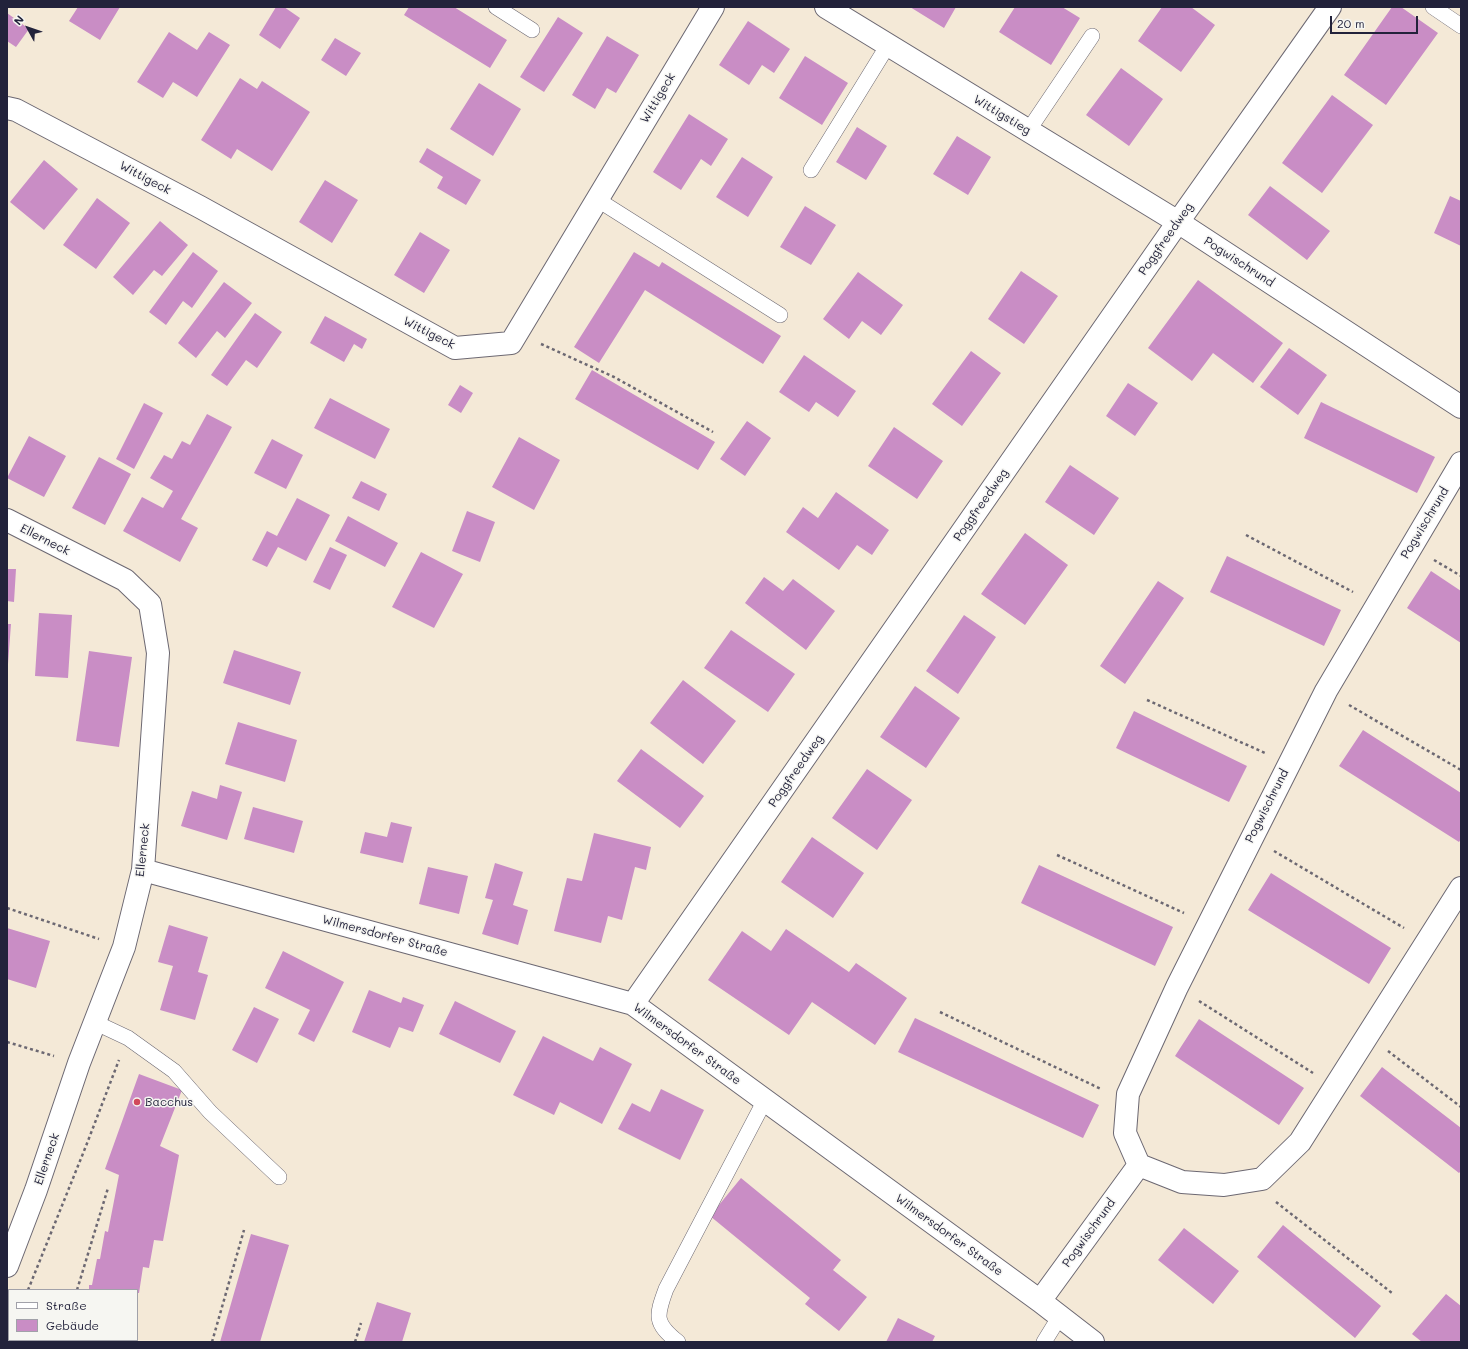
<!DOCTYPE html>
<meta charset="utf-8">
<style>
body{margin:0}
#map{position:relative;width:1468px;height:1349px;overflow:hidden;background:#f4e9d7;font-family:Mali,sans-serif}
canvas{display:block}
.frame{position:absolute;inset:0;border:8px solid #22223b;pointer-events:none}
.legend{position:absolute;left:8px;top:1289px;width:130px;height:52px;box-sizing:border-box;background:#f6f6f2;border:1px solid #a1a1a9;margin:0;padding:5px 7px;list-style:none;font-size:12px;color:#22223b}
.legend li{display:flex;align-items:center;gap:8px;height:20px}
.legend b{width:20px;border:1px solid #a1a1a9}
.north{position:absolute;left:8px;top:8px;width:40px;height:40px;-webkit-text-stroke:3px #f6f6f2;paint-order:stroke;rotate:310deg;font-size:11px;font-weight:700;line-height:16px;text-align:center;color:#22223b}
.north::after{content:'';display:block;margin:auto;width:14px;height:18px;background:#22223b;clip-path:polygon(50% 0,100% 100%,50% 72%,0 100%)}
.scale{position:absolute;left:1330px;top:16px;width:88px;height:18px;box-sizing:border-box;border:2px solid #22223b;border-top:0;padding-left:5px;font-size:12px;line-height:14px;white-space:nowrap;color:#22223b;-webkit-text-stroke:3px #f6f6f2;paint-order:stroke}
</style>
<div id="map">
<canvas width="1468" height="1349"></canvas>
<div class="frame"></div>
<ul class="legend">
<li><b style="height:5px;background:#fff"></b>Straße</li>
<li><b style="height:11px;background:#c98dc5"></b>Gebäude</li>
</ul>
<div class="north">N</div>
<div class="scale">20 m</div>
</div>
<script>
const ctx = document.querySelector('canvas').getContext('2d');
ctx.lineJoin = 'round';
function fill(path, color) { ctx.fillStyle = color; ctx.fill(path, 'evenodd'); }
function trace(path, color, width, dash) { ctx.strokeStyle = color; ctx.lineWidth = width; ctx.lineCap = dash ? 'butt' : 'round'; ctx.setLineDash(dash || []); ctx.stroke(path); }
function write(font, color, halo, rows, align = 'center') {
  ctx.font = font + ' Mali,sans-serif'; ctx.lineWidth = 3; ctx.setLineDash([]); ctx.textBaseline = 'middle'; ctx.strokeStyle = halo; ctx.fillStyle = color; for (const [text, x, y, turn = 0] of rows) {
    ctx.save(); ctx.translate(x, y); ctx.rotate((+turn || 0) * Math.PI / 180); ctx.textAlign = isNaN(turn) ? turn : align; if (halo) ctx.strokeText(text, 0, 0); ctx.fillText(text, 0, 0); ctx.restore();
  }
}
const building = new Path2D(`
 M 78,7 L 120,7 L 100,40 L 69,21 Z
 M 276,7 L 284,7 L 300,18 L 280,49 L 259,35 Z
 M 409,7 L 454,7 L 507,40 L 490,68 L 404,15 Z
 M 910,7 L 956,7 L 944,28 Z
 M 1015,7 L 1062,7 L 1080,18 L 1051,65 L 999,32 Z
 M 1162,7 L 1191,7 L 1215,25 L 1181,72 L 1138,41 Z
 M 1392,7 L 1401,7 L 1438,33 L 1386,105 L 1344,75 Z
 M 7,13 L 29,29 L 16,47 L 7,41 Z
 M 558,17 L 583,33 L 544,92 L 520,77 Z
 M 748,21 L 790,49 L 774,73 L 762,65 L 749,85 L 719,65 Z
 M 169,32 L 197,50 L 209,32 L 230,45 L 197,97 L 173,82 L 163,98 L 137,82 Z
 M 607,36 L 639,55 L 616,93 L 607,88 L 595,109 L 572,95 Z
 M 335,38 L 361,53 L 346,76 L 321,60 Z
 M 805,56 L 848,83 L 822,125 L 779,98 Z
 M 1121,68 L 1163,99 L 1129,146 L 1086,115 Z
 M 240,78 L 257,89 L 262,81 L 310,112 L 272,171 L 237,149 L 231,159 L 201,140 Z
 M 479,83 L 521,109 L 493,156 L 450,129 Z
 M 1332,95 L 1373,125 L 1322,193 L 1282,163 Z
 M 689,114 L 728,139 L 711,166 L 701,159 L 681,190 L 653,172 Z
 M 857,127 L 887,146 L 866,180 L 836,162 Z
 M 957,136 L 991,157 L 968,195 L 933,174 Z
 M 427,148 L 481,180 L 466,205 L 437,188 L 443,177 L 419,162 Z
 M 742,157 L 773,177 L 748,217 L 716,197 Z
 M 44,160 L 78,189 L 44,230 L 10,202 Z
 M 325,180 L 358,200 L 332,243 L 299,222 Z
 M 1270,186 L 1330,231 L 1307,260 L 1248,215 Z
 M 1450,196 L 1461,201 L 1461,246 L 1434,233 Z
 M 97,198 L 130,223 L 96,269 L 63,245 Z
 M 805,206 L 836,225 L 811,265 L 780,247 Z
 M 160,221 L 188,245 L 162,276 L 154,270 L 133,295 L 113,277 Z
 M 420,232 L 450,250 L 424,293 L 394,275 Z
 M 193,252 L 218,271 L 192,308 L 183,301 L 166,325 L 149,312 Z
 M 634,252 L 659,267 L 662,262 L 781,336 L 763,364 L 645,290 L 599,363 L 574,347 Z
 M 1021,271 L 1058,296 L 1024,344 L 988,319 Z
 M 858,272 L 903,305 L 881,335 L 862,321 L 849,339 L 823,319 Z
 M 1198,280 L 1283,343 L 1253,383 L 1213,353 L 1192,381 L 1148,348 Z
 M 224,282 L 252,303 L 225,338 L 217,331 L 196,358 L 178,343 Z
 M 255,313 L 282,332 L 257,368 L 246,360 L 227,386 L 211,375 Z
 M 325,316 L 367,339 L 362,349 L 354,344 L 344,362 L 310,343 Z
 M 1289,348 L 1327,375 L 1298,415 L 1260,387 Z
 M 971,351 L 1001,373 L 962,426 L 932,404 Z
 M 804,355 L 856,391 L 838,417 L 816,402 L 809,412 L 779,392 Z
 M 592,370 L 715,442 L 698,470 L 575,399 Z
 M 1128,383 L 1158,403 L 1135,436 L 1106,416 Z
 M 460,385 L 473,393 L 461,413 L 448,405 Z
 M 330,398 L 390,429 L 375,459 L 314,428 Z
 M 1321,402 L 1435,457 L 1417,493 L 1304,438 Z
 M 144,403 L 163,413 L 134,469 L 116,459 Z
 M 207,414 L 232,427 L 181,519 L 198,528 L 180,562 L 123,531 L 142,497 L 163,508 L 173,491 L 150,478 L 164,455 L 172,459 L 182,441 L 190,445 Z
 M 747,421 L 771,438 L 745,476 L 720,459 Z
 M 894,427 L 943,461 L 917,499 L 868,466 Z
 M 29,436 L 66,456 L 44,497 L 7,478 Z
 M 519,437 L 560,460 L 534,510 L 492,487 Z
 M 272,439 L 303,455 L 286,489 L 254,473 Z
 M 99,457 L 131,474 L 105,525 L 72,508 Z
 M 1070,465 L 1119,498 L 1094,535 L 1045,502 Z
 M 361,481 L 387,494 L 379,511 L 352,498 Z
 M 836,492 L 889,530 L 872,555 L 857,545 L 839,570 L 786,532 L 803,507 L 818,518 Z
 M 297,498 L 330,515 L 306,561 L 278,547 L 267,567 L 252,560 L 267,531 L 277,536 Z
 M 467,511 L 495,522 L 480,562 L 452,551 Z
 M 348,516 L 398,543 L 385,567 L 335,541 Z
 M 1025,533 L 1068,565 L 1025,625 L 981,594 Z
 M 330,547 L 347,555 L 330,590 L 313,582 Z
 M 421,552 L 463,574 L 434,628 L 392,607 Z
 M 1227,556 L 1341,610 L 1324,646 L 1210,592 Z
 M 7,569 L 16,569 L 14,602 L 7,601 Z
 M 1431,571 L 1461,591 L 1461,643 L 1407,608 Z
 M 764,577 L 783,591 L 793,579 L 835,611 L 806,650 L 745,603 Z
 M 1158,581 L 1184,598 L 1125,684 L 1100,666 Z
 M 39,613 L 72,615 L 68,678 L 35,676 Z
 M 964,615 L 996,637 L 958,694 L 926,671 Z
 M 7,624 L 11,624 L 8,664 L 7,664 Z
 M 731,630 L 795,674 L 768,712 L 704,668 Z
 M 234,650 L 301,672 L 290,705 L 223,683 Z
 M 89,651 L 132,657 L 119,747 L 76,741 Z
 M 683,680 L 736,721 L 703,764 L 650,723 Z
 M 915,686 L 960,718 L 926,768 L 880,737 Z
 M 1134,711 L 1247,766 L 1229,802 L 1116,748 Z
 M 238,722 L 297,740 L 285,782 L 225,764 Z
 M 1363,730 L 1461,793 L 1461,839 L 1459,842 L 1339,766 Z
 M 641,749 L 704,796 L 680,828 L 617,781 Z
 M 867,769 L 912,800 L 877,850 L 832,818 Z
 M 220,785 L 242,792 L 227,840 L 181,826 L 192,791 L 217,799 Z
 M 253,807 L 303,821 L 294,853 L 244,839 Z
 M 391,822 L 412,827 L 403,863 L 360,853 L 365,832 L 387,837 Z
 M 594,833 L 651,847 L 646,870 L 635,867 L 622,920 L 608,916 L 601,943 L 554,931 L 567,878 L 582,881 Z
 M 812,837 L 864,873 L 833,918 L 781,882 Z
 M 495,863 L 523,872 L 513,905 L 528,910 L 518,945 L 482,934 L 493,900 L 485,898 Z
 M 1039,865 L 1173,927 L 1155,966 L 1021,903 Z
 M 428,867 L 468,876 L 459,914 L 419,904 Z
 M 1271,873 L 1391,948 L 1369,984 L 1248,910 Z
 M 169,925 L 208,937 L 198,972 L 208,975 L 195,1020 L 160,1010 L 173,966 L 158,962 Z
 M 7,928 L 50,941 L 36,988 L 7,979 Z
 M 786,929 L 849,972 L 856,963 L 907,998 L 875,1045 L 812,1002 L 789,1035 L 708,980 L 742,931 L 771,951 Z
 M 283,951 L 344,982 L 314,1042 L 298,1034 L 310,1010 L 265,988 Z
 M 369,990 L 401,1003 L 403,997 L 424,1005 L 413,1032 L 399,1027 L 390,1048 L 352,1032 Z
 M 455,1001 L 516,1031 L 500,1063 L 439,1034 Z
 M 254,1007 L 279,1019 L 257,1063 L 232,1050 Z
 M 915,1018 L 1099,1105 L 1083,1138 L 898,1052 Z
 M 1199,1019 L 1304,1088 L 1279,1125 L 1175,1056 Z
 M 543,1036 L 593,1061 L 600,1047 L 632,1064 L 602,1124 L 560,1102 L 554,1115 L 513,1095 Z
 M 1382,1067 L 1461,1128 L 1461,1171 L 1459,1173 L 1360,1096 Z
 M 139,1074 L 182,1090 L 160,1146 L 179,1155 L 163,1241 L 154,1240 L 149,1268 L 143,1267 L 139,1293 L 137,1293 L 137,1290 L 89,1290 L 89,1285 L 92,1285 L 97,1259 L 100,1259 L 105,1231 L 108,1232 L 119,1175 L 105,1169 Z
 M 661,1089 L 704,1110 L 680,1160 L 618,1129 L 632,1103 L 650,1112 Z
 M 741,1178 L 841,1260 L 833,1270 L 867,1297 L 839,1331 L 805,1304 L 810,1298 L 710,1216 Z
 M 1283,1225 L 1381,1306 L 1355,1338 L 1257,1257 Z
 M 1184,1228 L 1239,1271 L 1213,1304 L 1158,1260 Z
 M 251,1234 L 289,1245 L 260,1342 L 220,1342 Z
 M 1446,1294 L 1461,1306 L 1461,1342 L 1422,1342 L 1412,1334 Z
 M 377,1302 L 411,1313 L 402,1342 L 364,1342 Z
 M 898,1318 L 935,1336 L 932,1342 L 886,1342 Z
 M 74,1340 L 121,1340 L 121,1342 L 74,1342 Z`);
const path = new Path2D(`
 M 541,344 L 614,377 L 713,432
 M 1246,535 L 1353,592
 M 1434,560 L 1461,576
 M 1147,700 L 1265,753
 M 1349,705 L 1461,770
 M 1274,851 L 1404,928
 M 1057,855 L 1184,913
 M 7,908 L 99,939
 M 1199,1001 L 1313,1073
 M 940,1012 L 1101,1089
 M 7,1042 L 54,1056
 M 1388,1051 L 1461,1107
 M 1276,1202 L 1392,1293
 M 28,1290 L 86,1146 L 119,1060
 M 77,1290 L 108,1188
 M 7,1342 L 9,1337
 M 62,1342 L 63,1340
 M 212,1342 L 244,1230
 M 355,1342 L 361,1323`);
const service = new Path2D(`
 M 496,7 L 532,30
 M 1433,7 L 1461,26
 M 1028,131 L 1092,36
 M 811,170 L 888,45
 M 598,200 L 780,315
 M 94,1022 L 128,1038 L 174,1071 L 210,1112 L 279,1177
 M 678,1342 C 654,1323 656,1316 666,1289 L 765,1100
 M 1044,1342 L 1060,1316`);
const minor = new Path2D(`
 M 826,7 L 1178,222 L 1461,407
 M 7,108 L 16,110 L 200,207 L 455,348 L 511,343 L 713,7
 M 1461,463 L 1326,691 L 1177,987 L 1128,1094 L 1125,1133 L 1139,1165 L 1182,1182 L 1224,1185 L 1262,1179 L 1300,1142 L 1461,888
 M 7,520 L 125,580 L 150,604 L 158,653 L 143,870 L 124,947 L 79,1063 L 36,1190 L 7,1266
 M 143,870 L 633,1004 L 1040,1301 L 1093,1342
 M 633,1004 L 1178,222 L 1330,7
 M 1040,1301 L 1139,1165`);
const markers = [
 [137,1102,4,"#d1495b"]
];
const streetNames = [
 ["Wittigeck",658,98,-59],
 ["Wittigstieg",1002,115,31],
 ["Wittigeck",145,178,28],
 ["Poggfreedweg",1166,239,-55],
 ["Pogwischrund",1239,262,33],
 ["Wittigeck",429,333,27],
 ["Poggfreedweg",981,505,-55],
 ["Pogwischrund",1425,523,-59],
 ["Ellerneck",45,540,27],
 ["Poggfreedweg",796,771,-55],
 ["Pogwischrund",1267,806,-63],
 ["Ellerneck",143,850,-84],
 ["Wilmersdorfer Straße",385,936,15],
 ["Wilmersdorfer Straße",687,1044,36],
 ["Ellerneck",47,1159,-71],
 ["Pogwischrund",1089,1233,-54],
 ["Wilmersdorfer Straße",949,1235,36]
];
const poiNames = [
 ["Bacchus",145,1102]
];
fill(building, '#c98dc5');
trace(service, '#6c6872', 16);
trace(minor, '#6c6872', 24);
trace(path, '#6c6872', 2.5, [3, 3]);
trace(service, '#fff', 15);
trace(minor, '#fff', 22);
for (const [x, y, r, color] of markers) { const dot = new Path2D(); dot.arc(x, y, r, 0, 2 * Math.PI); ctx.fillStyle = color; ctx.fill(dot); trace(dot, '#f6f6f2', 1.5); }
write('12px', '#22223b', '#f6f6f2', streetNames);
write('12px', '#22223b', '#f6f6f2', poiNames, 'left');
</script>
